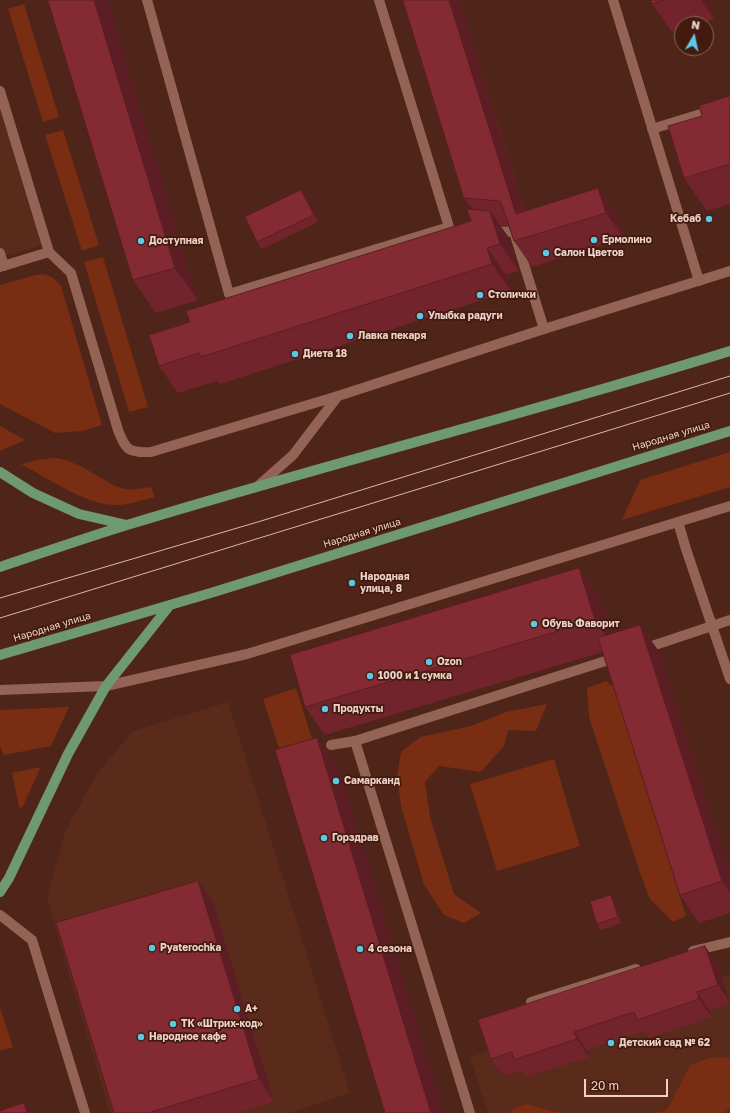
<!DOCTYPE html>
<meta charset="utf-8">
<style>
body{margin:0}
#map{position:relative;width:730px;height:1113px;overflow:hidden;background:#4e2518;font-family:"Golos Text",sans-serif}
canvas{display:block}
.north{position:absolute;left:674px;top:16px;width:40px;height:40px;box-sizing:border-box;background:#431b0e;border:1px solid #876459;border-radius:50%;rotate:9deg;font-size:11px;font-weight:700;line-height:16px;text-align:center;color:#eed2ca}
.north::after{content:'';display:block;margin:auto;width:14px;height:18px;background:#5ac8e6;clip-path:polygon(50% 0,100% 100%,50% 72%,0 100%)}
.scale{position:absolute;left:584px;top:1079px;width:84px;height:18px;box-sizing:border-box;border:2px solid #eed2ca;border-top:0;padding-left:5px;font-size:12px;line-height:14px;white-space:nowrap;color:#eed2ca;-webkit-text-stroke:3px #431b0e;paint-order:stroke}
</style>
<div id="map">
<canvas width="730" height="1113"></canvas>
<div class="north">N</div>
<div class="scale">20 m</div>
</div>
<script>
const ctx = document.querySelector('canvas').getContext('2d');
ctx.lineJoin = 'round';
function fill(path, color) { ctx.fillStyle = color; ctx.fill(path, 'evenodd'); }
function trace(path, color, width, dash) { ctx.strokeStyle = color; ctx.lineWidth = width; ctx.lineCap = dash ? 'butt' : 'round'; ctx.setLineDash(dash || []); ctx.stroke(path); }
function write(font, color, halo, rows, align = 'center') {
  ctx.font = font + ' "Golos Text",sans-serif'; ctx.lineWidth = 3.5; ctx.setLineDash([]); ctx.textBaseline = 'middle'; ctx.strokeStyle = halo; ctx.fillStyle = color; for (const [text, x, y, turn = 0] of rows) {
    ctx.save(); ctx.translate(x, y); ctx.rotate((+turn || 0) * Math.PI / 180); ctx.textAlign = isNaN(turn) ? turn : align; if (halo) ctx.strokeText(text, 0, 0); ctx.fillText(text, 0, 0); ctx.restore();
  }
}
const built = new Path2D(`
 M 0,109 L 42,245 L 0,258 Z
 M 228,702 L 350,1093 L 290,1113 L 110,1113 L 47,899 L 65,832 L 96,775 L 133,731 Z
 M 717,964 L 722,977 L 730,975 L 730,1113 L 488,1113 L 470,1057 L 495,1049 Z`);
const green = new Path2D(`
 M 24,4 L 59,117 L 43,122 L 8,9 Z
 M 63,130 L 99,245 L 82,251 L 45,135 Z
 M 103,257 L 148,407 L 129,412 L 84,262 Z
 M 43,274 C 52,276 56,279 61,286 L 102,425 L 83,431 L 55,433 L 0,404 L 0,285 L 35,275 Z
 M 0,426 L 25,440 L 0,451 Z
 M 730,452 L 730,487 L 622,520 L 640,480 Z
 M 54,458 C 73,460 87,470 103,479 C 110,483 117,488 126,489 C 134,490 143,488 151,487 L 155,497 C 143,500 132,504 119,505 C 88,507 48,478 21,464 L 37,460 Z
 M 606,681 L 615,688 L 686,916 L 673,922 L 650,899 L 640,873 L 589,717 L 587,688 Z
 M 296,688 L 313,742 L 279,748 L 263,699 Z
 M 547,704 L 536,731 L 508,730 L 504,746 L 481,772 L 439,766 L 425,782 L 430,817 L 454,894 L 481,913 L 464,923 L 444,915 L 424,885 L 401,806 L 397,776 L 401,752 L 420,737 L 471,726 L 506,712 Z
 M 69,707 L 51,746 L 4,755 L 0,747 L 0,710 Z
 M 554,759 L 580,846 L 497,871 L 470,784 Z
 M 41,767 L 22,808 L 19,807 L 12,773 Z
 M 0,1008 L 13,1047 L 0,1051 Z
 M 709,1058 L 730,1058 L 730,1109 L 723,1113 L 655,1113 L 667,1110 L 690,1065 Z
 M 525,1104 L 560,1113 L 511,1113 L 510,1111 Z`);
const service = new Path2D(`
 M 147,0 L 229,294 L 449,227 L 379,0
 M 613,0 L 699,281
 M 0,91 L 49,252 L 71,273 L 118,430 C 126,450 128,453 151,452 L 338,396
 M 652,129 L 730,105
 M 492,231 L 514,232 L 544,329
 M 0,253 L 4,266
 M 0,267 L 49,252
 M 678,522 L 686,549 L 730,679
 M 643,649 L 730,620
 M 355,741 L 470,1113
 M 331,745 L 355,741 L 618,657
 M 0,915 L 32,940 L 85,1113
 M 693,951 L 730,942
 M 531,1002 L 636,969`);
const minor = new Path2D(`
 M 258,486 L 293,455 L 338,396 L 544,329 L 730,271
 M 0,690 L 106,686 L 247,654 L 730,506`);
const primary = new Path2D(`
 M 0,472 L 33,493 L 79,514 L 127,525
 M 0,567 C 42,553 85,538 127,525 C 327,464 530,413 730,351
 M 0,655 L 214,592 L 730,431
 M 0,892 L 9,878 L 68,754 L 106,686 L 170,605`);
const tram = new Path2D(`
 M 0,598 L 261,521 L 730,376
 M 0,618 L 730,393`);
const wall = new Path2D(`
 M 48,0 L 107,0 L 198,300 L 156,313 L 133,280 Z
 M 403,0 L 459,0 L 525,211 L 598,188 L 616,214 L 624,238 L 532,267 L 514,241 L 509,226 L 500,225 L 509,238 L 519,271 L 506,275 L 511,291 L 220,384 L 217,381 L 178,393 L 159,366 L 190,322 L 471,221 L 473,210 L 464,198 Z
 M 651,0 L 708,0 L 714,19 L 698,24 L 682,24 L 682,29 L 672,32 L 652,4 Z
 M 730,96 L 730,204 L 707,211 L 684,178 L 702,116 Z
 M 306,196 L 318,222 L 262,249 L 257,242 Z
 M 579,568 L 599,596 L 610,634 L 640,625 L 660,653 L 730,874 L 730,913 L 699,923 L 680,895 L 603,652 L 325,735 L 305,707 Z
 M 615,902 L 622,923 L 601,930 L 597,924 Z
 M 213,903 L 274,1102 L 236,1113 L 114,1113 Z
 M 717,964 L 730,1003 L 709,1010 L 712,1017 L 649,1038 L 644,1031 L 587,1050 L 589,1057 L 527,1077 L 522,1071 L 504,1076 L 491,1059 Z`);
const shadedWall = new Path2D(`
 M 94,0 L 107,0 L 198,300 L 175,268 Z
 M 449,0 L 459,0 L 532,236 L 516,214 Z
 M 701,0 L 708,0 L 714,19 Z
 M 598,188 L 616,214 L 624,238 L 606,213 Z
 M 301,190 L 306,196 L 318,222 L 314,215 Z
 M 490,211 L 509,238 L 519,271 L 500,244 Z
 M 487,248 L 506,275 L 511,291 L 492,264 Z
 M 579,568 L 599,596 L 614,648 L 595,620 Z
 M 640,625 L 660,653 L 730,874 L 730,893 L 722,881 Z
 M 317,738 L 340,771 L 444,1113 L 431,1113 Z
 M 198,881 L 213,903 L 274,1102 L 259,1079 Z
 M 611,895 L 615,902 L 622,923 L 618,917 Z
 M 705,946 L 717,964 L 730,1002 L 718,985 Z
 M 697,992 L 709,1010 L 712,1017 L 699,999 Z
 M 574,1032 L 587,1050 L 589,1057 L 577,1039 Z
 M 24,1103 L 31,1113 L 27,1113 Z`);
const building = new Path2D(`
 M 48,0 L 94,0 L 175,268 L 133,280 Z
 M 403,0 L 449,0 L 516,214 L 598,188 L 606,213 L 514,241 L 502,205 L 500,201 L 464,198 Z
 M 651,0 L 664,0 L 652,4 Z
 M 730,96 L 730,164 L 684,178 L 668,126 L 702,116 L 699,106 Z
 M 301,190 L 314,215 L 257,242 L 245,217 Z
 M 467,209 L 490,211 L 500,244 L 487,248 L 492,264 L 201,357 L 199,353 L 159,366 L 149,335 L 190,322 L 186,311 L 471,221 Z
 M 579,568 L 595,620 L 305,707 L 290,655 Z
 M 640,625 L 722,881 L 680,895 L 598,638 Z
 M 317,738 L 431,1113 L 385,1113 L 275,750 Z
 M 198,881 L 259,1079 L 148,1113 L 114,1113 L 56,923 Z
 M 611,895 L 618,917 L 597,924 L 590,902 Z
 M 705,946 L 718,985 L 697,992 L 699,999 L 637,1020 L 634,1012 L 574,1032 L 577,1039 L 514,1060 L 512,1052 L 491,1059 L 478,1020 Z
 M 24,1103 L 27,1113 L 0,1113 L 0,1111 Z`);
const markers = [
 [709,219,4,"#5ac8e6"],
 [594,240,4,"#5ac8e6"],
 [141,241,4,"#5ac8e6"],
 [546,253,4,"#5ac8e6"],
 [480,295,4,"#5ac8e6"],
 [420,316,4,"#5ac8e6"],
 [350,336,4,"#5ac8e6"],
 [295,354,4,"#5ac8e6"],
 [352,583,4,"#5ac8e6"],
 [534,624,4,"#5ac8e6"],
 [429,662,4,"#5ac8e6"],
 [370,676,4,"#5ac8e6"],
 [325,709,4,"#5ac8e6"],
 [336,781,4,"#5ac8e6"],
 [324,838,4,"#5ac8e6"],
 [152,948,4,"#5ac8e6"],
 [360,949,4,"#5ac8e6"],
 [237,1009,4,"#5ac8e6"],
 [173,1024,4,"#5ac8e6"],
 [141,1037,4,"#5ac8e6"],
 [611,1043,4,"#5ac8e6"]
];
const poiNames = [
 ["Кебаб",701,219,"right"],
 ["Ермолино",602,240],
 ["Доступная",149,241],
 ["Салон Цветов",554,253],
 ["Столички",488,295],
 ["Улыбка радуги",428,316],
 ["Лавка пекаря",358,336],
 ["Диета 18",303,354],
 ["Народная",360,577],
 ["улица, 8",360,589],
 ["Обувь Фаворит",542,624],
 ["Ozon",437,662],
 ["1000 и 1 сумка",378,676],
 ["Продукты",333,709],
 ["Самарканд",344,781],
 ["Горздрав",332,838],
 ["Pyaterochka",160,948],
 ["4 сезона",368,949],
 ["А+",245,1009],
 ["ТК «Штрих-код»",181,1024],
 ["Народное кафе",149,1037],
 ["Детский сад № 62",619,1043]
];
const streetNames = [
 ["Народная улица",671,436,-17],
 ["Народная улица",362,533,-17],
 ["Народная улица",52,627,-17]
];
fill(built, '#5a2a1a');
fill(green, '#792d12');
trace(service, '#936455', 10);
trace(minor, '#936455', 10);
trace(primary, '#6e9973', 10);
trace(tram, '#d7b9b0', 1);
fill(wall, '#72242c');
fill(shadedWall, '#5c1d24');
fill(building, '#842a33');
trace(building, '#5c1d24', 1);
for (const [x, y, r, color] of markers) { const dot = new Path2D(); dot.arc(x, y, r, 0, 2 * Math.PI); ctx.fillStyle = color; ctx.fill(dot); trace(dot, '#431b0e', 1.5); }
write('bold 10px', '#eed2ca', '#431b0e', poiNames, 'left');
write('10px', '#eed2ca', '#431b0e', streetNames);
</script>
